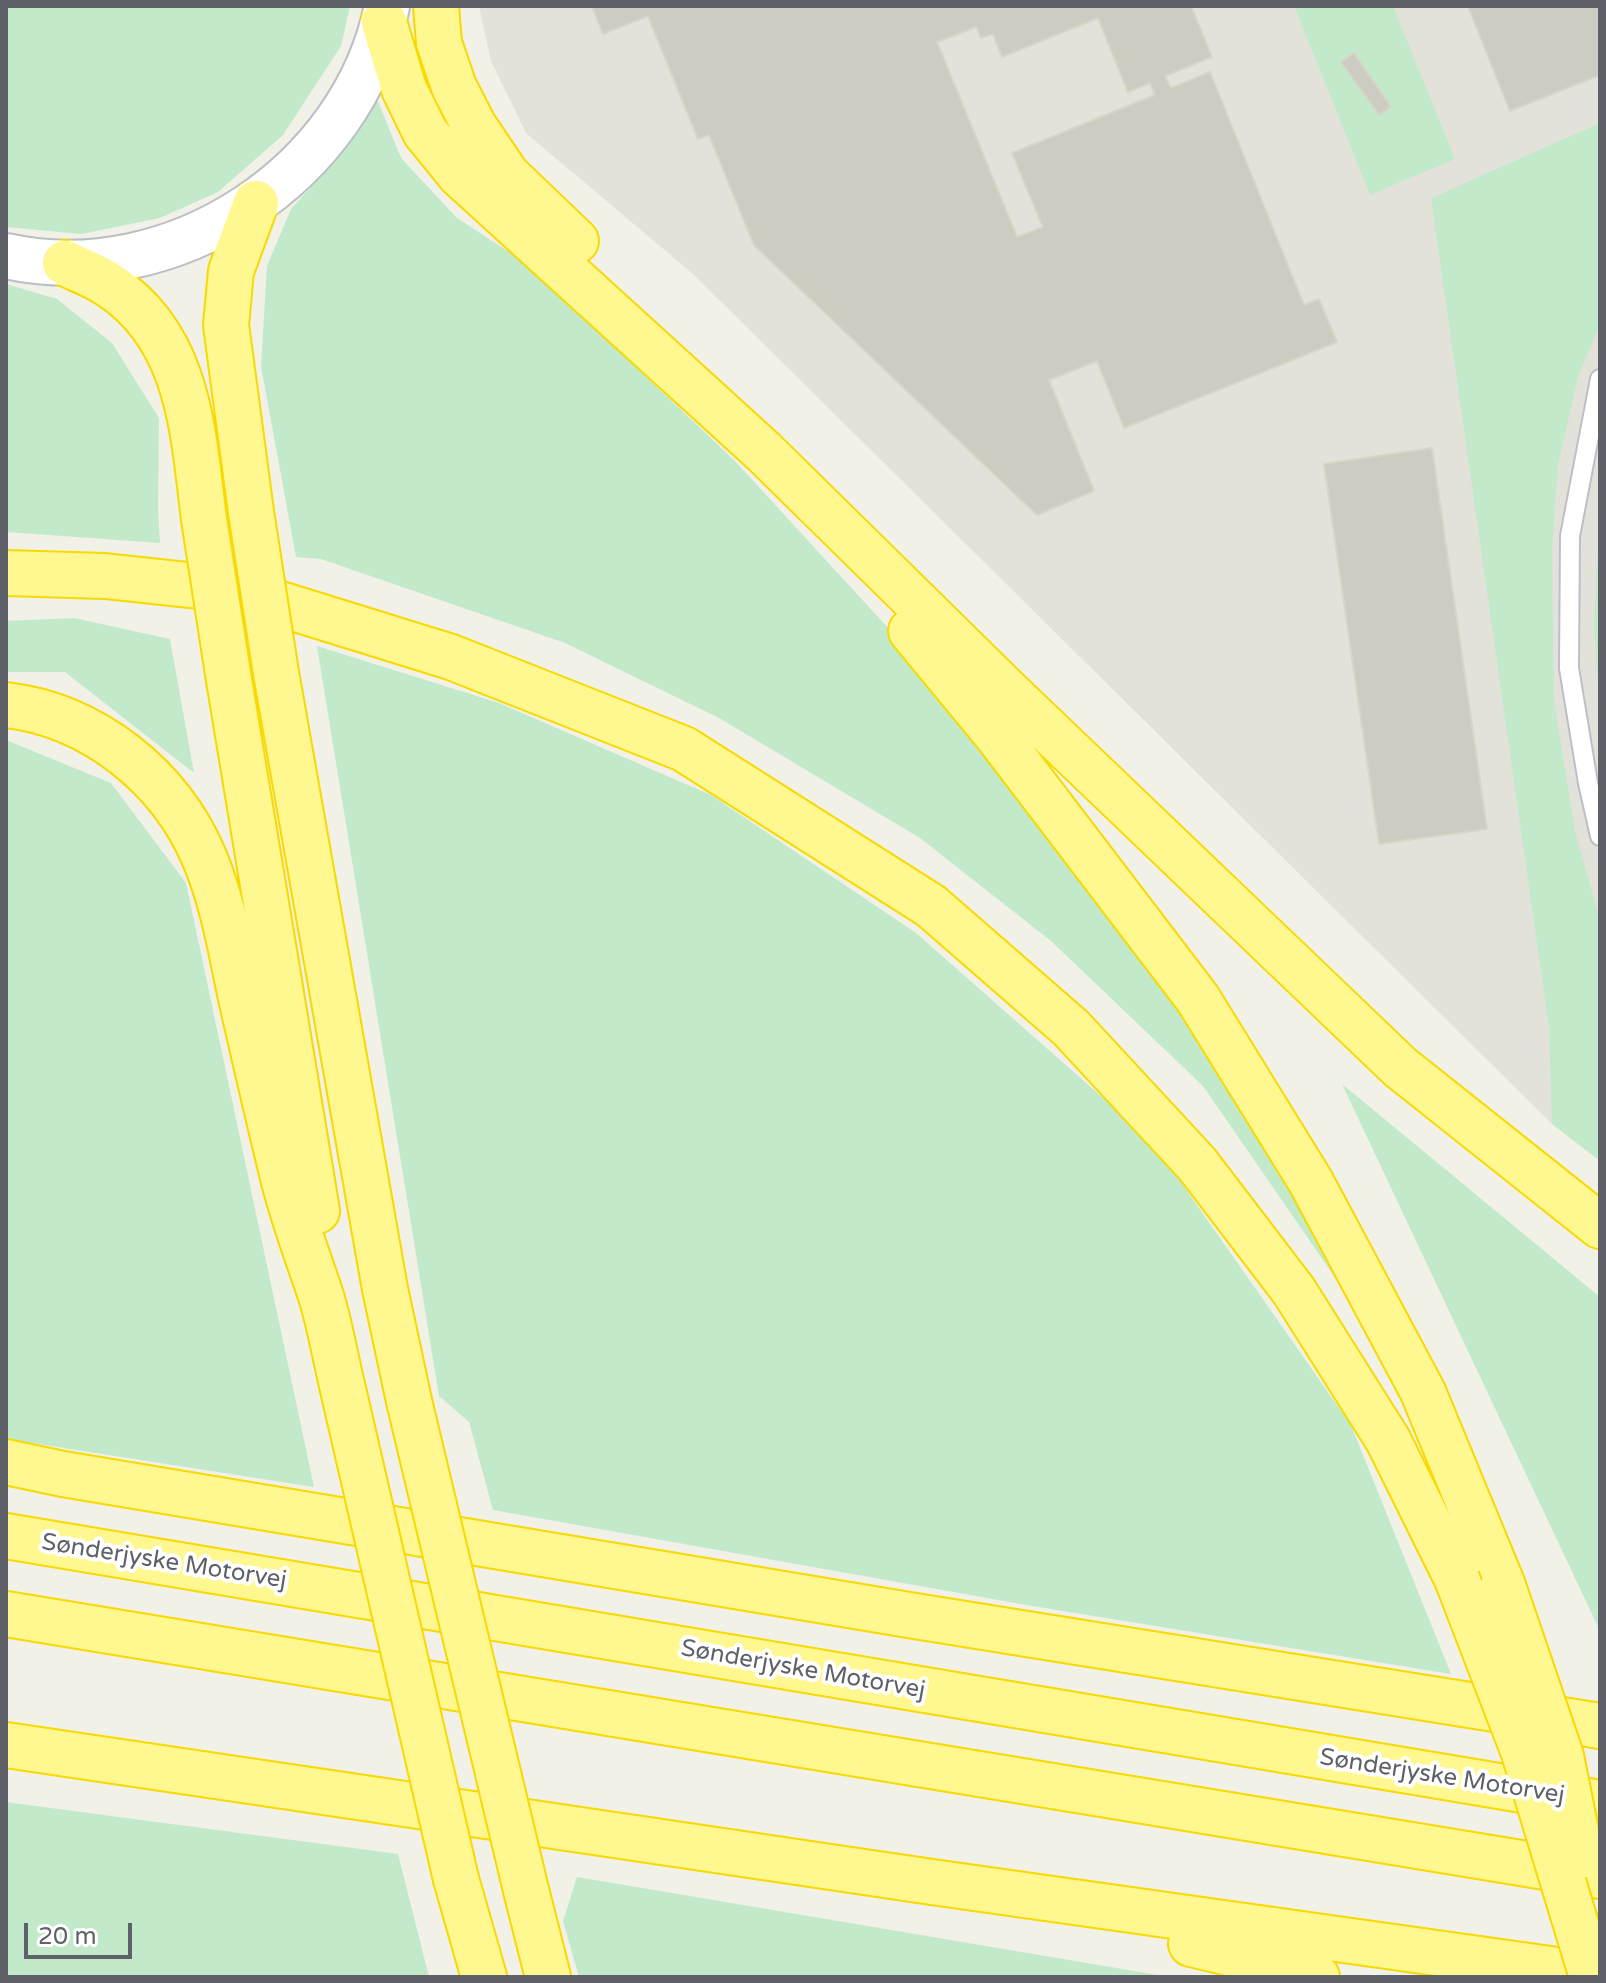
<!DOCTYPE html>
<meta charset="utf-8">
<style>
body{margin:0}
#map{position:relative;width:1606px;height:1983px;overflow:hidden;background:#f1f1e7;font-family:"Varela Round",sans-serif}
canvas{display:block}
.frame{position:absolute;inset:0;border:8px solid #5e6168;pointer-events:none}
.scale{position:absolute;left:24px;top:1923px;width:108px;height:36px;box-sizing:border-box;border:4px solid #5e6168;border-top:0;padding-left:10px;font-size:24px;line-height:28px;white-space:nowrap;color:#5e6168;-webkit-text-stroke:6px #fff;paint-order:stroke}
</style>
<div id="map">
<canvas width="1606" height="1983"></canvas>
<div class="frame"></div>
<div class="scale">20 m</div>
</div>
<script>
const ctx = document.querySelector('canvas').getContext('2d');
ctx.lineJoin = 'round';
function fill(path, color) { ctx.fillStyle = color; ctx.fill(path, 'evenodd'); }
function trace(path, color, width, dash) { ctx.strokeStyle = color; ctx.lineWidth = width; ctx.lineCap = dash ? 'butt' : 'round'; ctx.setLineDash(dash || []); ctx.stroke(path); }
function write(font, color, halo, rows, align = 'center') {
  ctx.font = font + ' "Varela Round",sans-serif'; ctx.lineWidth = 8; ctx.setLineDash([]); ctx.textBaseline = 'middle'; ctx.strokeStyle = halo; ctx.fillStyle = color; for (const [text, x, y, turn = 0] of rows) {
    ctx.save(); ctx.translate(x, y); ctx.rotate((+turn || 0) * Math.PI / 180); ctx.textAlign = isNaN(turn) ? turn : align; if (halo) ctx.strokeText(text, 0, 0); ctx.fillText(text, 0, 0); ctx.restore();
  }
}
const industrial = new Path2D(`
 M 479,6 L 1600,6 L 1600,1161 L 1552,1124 L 693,274 L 526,133 L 491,61 Z`);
const green = new Path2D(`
 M 6,6 L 350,6 L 341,46 L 283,135 L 218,192 L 160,218 L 81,234 L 6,227 Z
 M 1294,6 L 1393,6 L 1455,159 L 1370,195 Z
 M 377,99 L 401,158 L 457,218 L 526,263 L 734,460 L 924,667 L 1105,894 L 1256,1117 L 1370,1328 L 1203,1086 L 1051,941 L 920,838 L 719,718 L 565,643 L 321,559 L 296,557 L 261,366 L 267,266 L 291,209 L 345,149 Z
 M 1600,123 L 1600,324 L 1578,377 L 1558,465 L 1552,549 L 1554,700 L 1575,831 L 1600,920 L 1600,1161 L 1552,1124 L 1549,1028 L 1431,198 Z
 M 6,284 L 57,299 L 112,343 L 159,418 L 158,509 L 160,543 L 6,532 Z
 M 1600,502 L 1600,718 L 1594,624 Z
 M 74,618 L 170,639 L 194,773 L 65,672 L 6,672 L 6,621 Z
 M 317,646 L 499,703 L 711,795 L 916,933 L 1152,1141 L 1351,1425 L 1451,1674 L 1032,1606 L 493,1510 L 469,1422 L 439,1396 Z
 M 6,740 L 111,783 L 186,883 L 314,1487 L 6,1439 Z
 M 1342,1084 L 1600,1297 L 1600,1631 Z
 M 6,1802 L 398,1854 L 429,1977 L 6,1977 Z
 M 577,1877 L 1170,1977 L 579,1977 L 563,1921 Z`);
const building = new Path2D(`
 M 592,6 L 1191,6 L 1212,57 L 1165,76 L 1171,88 L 1210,72 L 1304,305 L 1319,299 L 1337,342 L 1124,428 L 1097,361 L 1049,380 L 1094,491 L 1037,515 L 754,245 L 709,135 L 698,139 L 648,16 L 603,34 ZM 1098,18 L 1128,92 L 1150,83 L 1155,95 L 1012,153 L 1043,227 L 1017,237 L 937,42 L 976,27 L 981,38 L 993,34 L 1002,57 Z
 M 1468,6 L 1600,6 L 1600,75 L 1510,111 Z
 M 1354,53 L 1391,107 L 1379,115 L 1341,62 Z
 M 1432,448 L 1487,829 L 1379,844 L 1324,464 Z`);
const lane = new Path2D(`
 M 1600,379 L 1570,536 L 1569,668 L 1588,783 L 1600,836`);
const secondary = new Path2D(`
 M 6,256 C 173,293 354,173 387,6`);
const highway = new Path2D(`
 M 436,6 L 439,43 L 454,87 L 474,126 L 507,175 L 576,241
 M 384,22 L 404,89 L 425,132 L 460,175 L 763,451 L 1006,690 L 1400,1067 L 1600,1226
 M 65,263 C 79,270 96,276 109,285 C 190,337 193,433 204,519
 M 251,512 L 226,325 L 231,271 L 256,203
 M 6,573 L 105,576 L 235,590 L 451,657 L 684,749 L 931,906 L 1071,1028 L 1197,1164 L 1294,1291 L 1388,1440 L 1457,1579
 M 911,631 L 996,734 L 1198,999 L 1311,1182 L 1423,1392 L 1503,1586
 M 276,673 L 385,1289 L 409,1401
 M 229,680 L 317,1211
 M 6,705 C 93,715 170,777 204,857 C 223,901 231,951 241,998 C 254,1055 267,1112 281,1169 C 291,1213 307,1254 321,1296 C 330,1325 335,1356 342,1385
 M 6,1462 L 63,1474 L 915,1616 L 1600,1726
 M 6,1536 L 1600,1803
 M 6,1614 L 1600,1876
 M 6,1745 L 932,1882 L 1600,1976
 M 456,1879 L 484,1977
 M 526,1890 L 548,1977
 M 1191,1944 L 1279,1965 L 1317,1977`);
const highwayBridge = new Path2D(`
 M 251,512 L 276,673
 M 204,519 L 229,680
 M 342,1385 L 456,1879
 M 409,1401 L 526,1890
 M 1457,1579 L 1524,1753 L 1592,1977
 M 1503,1586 L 1561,1756 L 1581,1856`);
const streetNames = [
 ["Sønderjyske Motorvej",164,1562,9],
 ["Sønderjyske Motorvej",803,1670,10],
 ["Sønderjyske Motorvej",1442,1777,9]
];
fill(industrial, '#e2e2db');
fill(green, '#c2eaca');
fill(building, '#cdccc3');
trace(building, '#d7d5c5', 2);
trace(lane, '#bebfc6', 22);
trace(secondary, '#bcbec5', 48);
trace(highway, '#f8d900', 48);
trace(lane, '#fff', 18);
trace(secondary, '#fff', 44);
trace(highway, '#fff790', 44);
trace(highwayBridge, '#f8d900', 48, []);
trace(highwayBridge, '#fff790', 44);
write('24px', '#5e6168', '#fff', streetNames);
</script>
